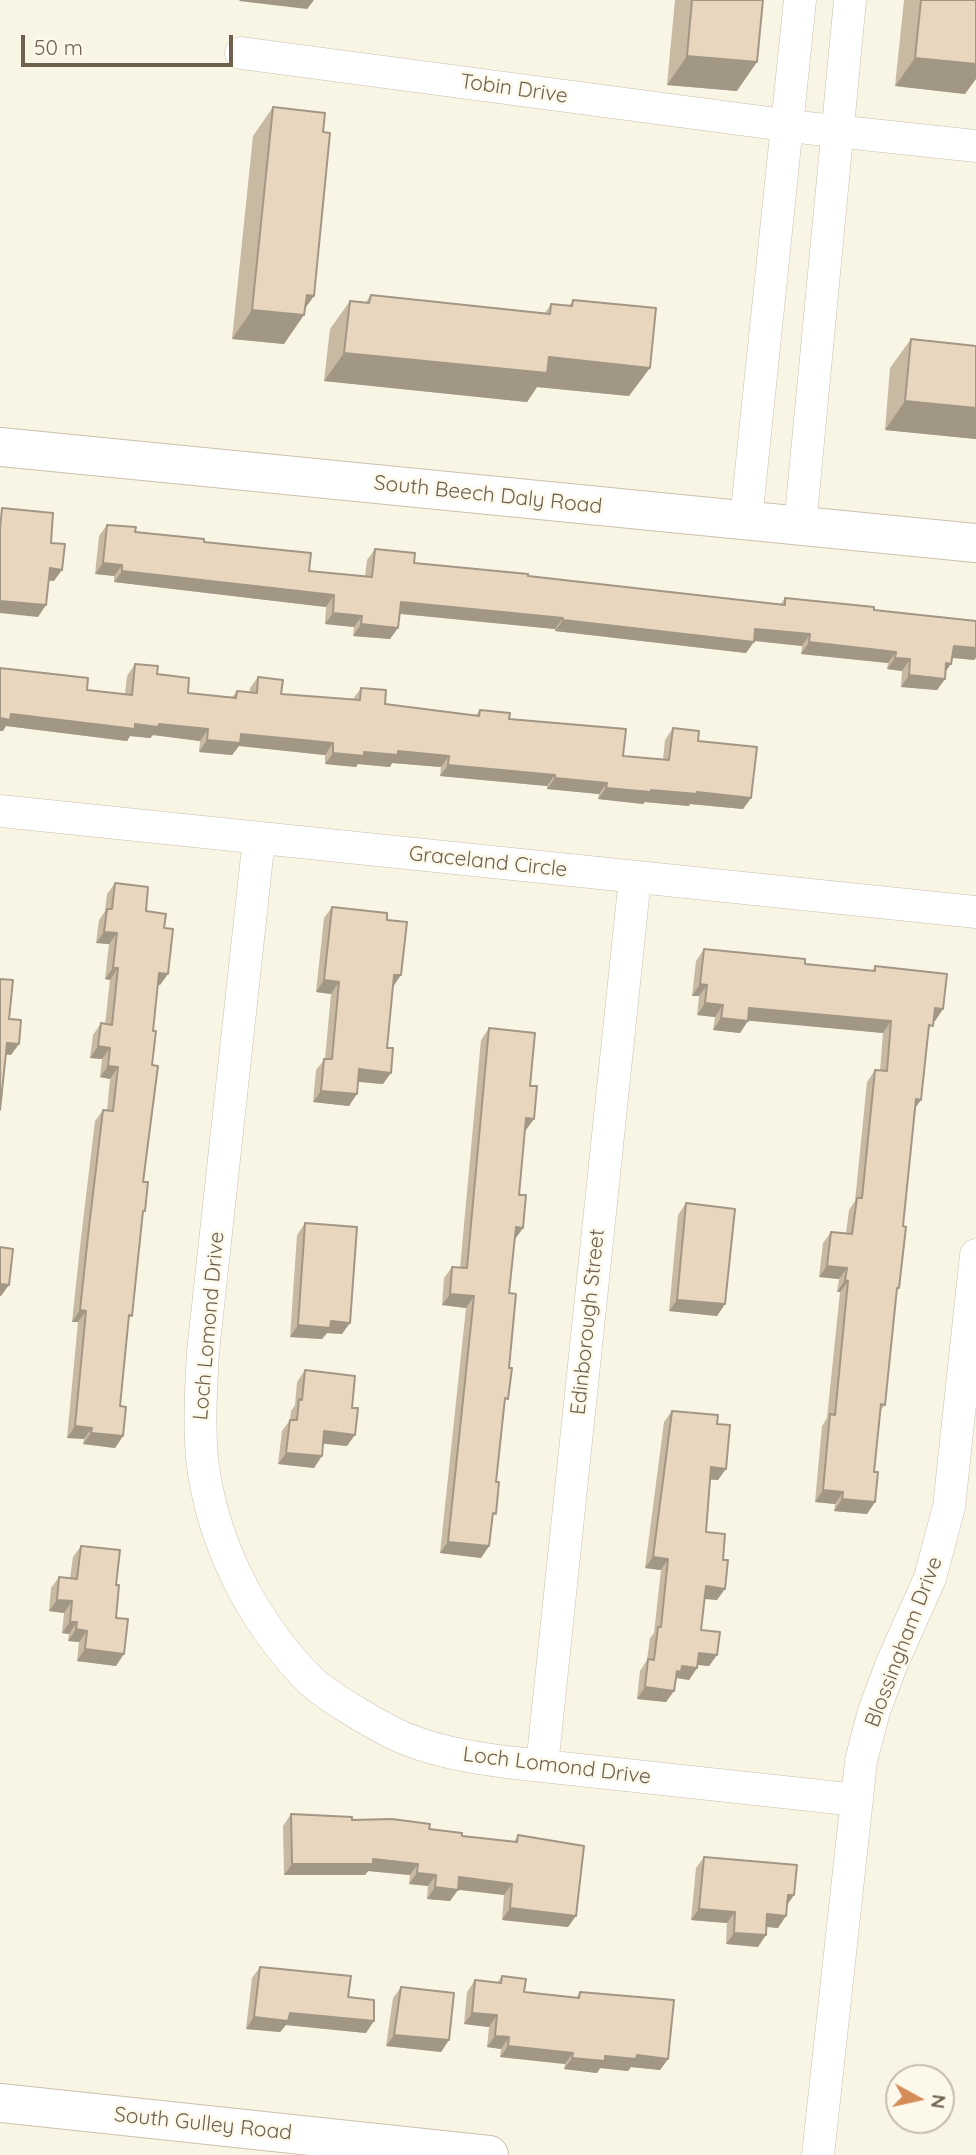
<!DOCTYPE html>
<style>
body{margin:0}
#map{position:relative;width:976px;height:2155px;overflow:hidden;background:#f9f5e5;font-family:Quicksand,sans-serif}
canvas{display:block}
.north{position:absolute;left:885px;top:2064px;width:70px;height:70px;box-sizing:border-box;background:#fcf9ea;border:2px solid #c3bcab;border-radius:50%;rotate:98deg;font-size:19px;font-weight:700;line-height:28px;text-align:center;color:#6e604d}
.north::after{content:'';display:block;margin:auto;width:24px;height:32px;background:#d48c59;clip-path:polygon(50% 0,100% 100%,50% 72%,0 100%)}
.scale{position:absolute;left:21px;top:35px;width:212px;height:32px;box-sizing:border-box;border:4px solid #6e604d;border-top:0;padding-left:9px;font-size:21px;line-height:24px;white-space:nowrap;color:#6e604d;-webkit-text-stroke:5px #fcf9ea;paint-order:stroke}
</style>
<div id="map">
<canvas width="976" height="2155"></canvas>
<div class="north">N</div>
<div class="scale">50 m</div>
</div>
<script>
const ctx = document.querySelector('canvas').getContext('2d');
ctx.lineJoin = 'round';
function trace(path, color, width, dash) { ctx.strokeStyle = color; ctx.lineWidth = width; ctx.lineCap = dash ? 'butt' : 'round'; ctx.setLineDash(dash || []); ctx.stroke(path); }
function fill(path, color) { ctx.fillStyle = color; ctx.fill(path, 'evenodd'); }
function write(font, color, halo, rows, align = 'center') {
  ctx.font = font + ' Quicksand,sans-serif'; ctx.lineWidth = 5; ctx.setLineDash([]); ctx.textBaseline = 'middle'; ctx.strokeStyle = halo; ctx.fillStyle = color; for (const [text, x, y, turn = 0] of rows) {
    ctx.save(); ctx.translate(x, y); ctx.rotate((+turn || 0) * Math.PI / 180); ctx.textAlign = isNaN(turn) ? turn : align; if (halo) ctx.strokeText(text, 0, 0); ctx.fillText(text, 0, 0); ctx.restore();
  }
}
const street = new Path2D(`
 M 241,53 L 807,128 L 976,146
 M 746,520 L 800,0
 M 800,526 L 850,0
 M 0,811 L 976,912
 M 259,838 L 203,1352 C 201,1388 199,1423 202,1458 C 211,1540 251,1620 309,1679 C 325,1695 371,1722 393,1733 C 427,1750 468,1757 506,1762 L 857,1800
 M 542,1766 L 635,878
 M 818,2155 L 861,1761 L 874,1711 L 892,1663 L 930,1578 L 949,1507 L 976,1255`);
const secondary = new Path2D(`
 M 0,447 L 976,543
 M 0,2103 L 489,2155`);
const wall = new Path2D(`
 M 675,0 L 763,0 L 737,91 L 667,85 Z
 M 904,0 L 976,0 L 965,94 L 895,86 Z
 M 273,107 L 323,132 L 314,296 L 305,308 L 284,344 L 232,339 L 253,136 Z
 M 371,295 L 545,313 L 551,304 L 569,306 L 573,300 L 629,396 L 537,387 L 527,402 L 324,381 L 330,329 L 350,301 L 366,302 Z
 M 911,339 L 976,346 L 976,439 L 885,430 L 890,368 Z
 M 107,525 L 135,532 L 204,542 L 309,571 L 365,576 L 367,560 L 375,549 L 414,563 L 780,605 L 785,598 L 874,610 L 974,660 L 952,658 L 945,673 L 945,679 L 937,690 L 901,687 L 902,671 L 887,669 L 888,663 L 801,654 L 802,646 L 754,641 L 746,653 L 555,631 L 555,629 L 400,614 L 390,639 L 353,636 L 354,627 L 325,624 L 326,607 L 114,582 L 114,576 L 95,574 L 99,536 Z
 M 135,664 L 157,674 L 188,693 L 232,697 L 237,691 L 250,692 L 250,688 L 258,677 L 281,694 L 353,699 L 361,688 L 385,704 L 476,715 L 480,710 L 623,756 L 663,759 L 665,740 L 673,728 L 698,741 L 751,798 L 743,809 L 690,804 L 689,806 L 645,802 L 643,804 L 598,799 L 599,794 L 547,789 L 547,786 L 440,776 L 441,767 L 392,763 L 390,767 L 358,764 L 356,767 L 325,764 L 325,755 L 239,746 L 232,755 L 199,752 L 200,741 L 153,735 L 150,738 L 130,736 L 127,741 L 6,726 L 3,731 L 0,731 L 0,668 L 87,690 L 125,694 L 127,676 Z
 M 115,883 L 164,928 L 160,985 L 158,985 L 153,1031 L 152,1065 L 143,1182 L 145,1211 L 142,1215 L 129,1320 L 120,1406 L 123,1436 L 115,1448 L 83,1444 L 84,1439 L 67,1438 L 78,1322 L 72,1322 L 81,1238 L 95,1121 L 103,1110 L 107,1110 L 110,1079 L 100,1077 L 102,1059 L 90,1058 L 93,1035 L 101,1023 L 105,1024 L 110,980 L 105,979 L 109,944 L 96,943 L 99,920 L 105,911 L 107,894 Z
 M 332,907 L 387,920 L 392,987 L 383,1084 L 358,1082 L 349,1106 L 313,1102 L 316,1070 L 325,1059 L 331,994 L 316,992 L 324,918 Z
 M 704,949 L 805,964 L 872,971 L 875,966 L 943,1009 L 935,1021 L 933,1021 L 928,1032 L 915,1108 L 903,1226 L 899,1288 L 896,1292 L 885,1405 L 880,1411 L 874,1472 L 875,1502 L 867,1514 L 834,1511 L 835,1504 L 815,1502 L 822,1426 L 827,1418 L 840,1292 L 837,1292 L 839,1279 L 819,1277 L 823,1243 L 831,1232 L 846,1233 L 849,1210 L 855,1201 L 867,1082 L 875,1070 L 880,1071 L 883,1033 L 748,1020 L 740,1033 L 713,1030 L 715,1017 L 697,1015 L 699,996 L 692,996 L 696,961 Z
 M 489,1028 L 526,1130 L 525,1130 L 519,1195 L 523,1228 L 515,1239 L 509,1293 L 504,1404 L 489,1546 L 481,1558 L 440,1553 L 466,1308 L 442,1305 L 444,1278 L 452,1267 L 460,1268 L 481,1040 Z
 M 686,1203 L 725,1304 L 717,1316 L 669,1311 L 678,1215 Z
 M 305,1223 L 342,1334 L 327,1333 L 322,1339 L 290,1337 L 297,1235 Z
 M 305,1370 L 347,1446 L 323,1443 L 314,1468 L 278,1464 L 282,1431 L 290,1420 L 291,1411 L 295,1405 L 297,1382 Z
 M 672,1411 L 717,1424 L 718,1480 L 710,1479 L 706,1532 L 717,1600 L 704,1599 L 701,1630 L 717,1655 L 709,1666 L 698,1665 L 697,1668 L 689,1680 L 677,1678 L 674,1691 L 666,1702 L 637,1699 L 640,1671 L 647,1660 L 650,1638 L 654,1633 L 661,1570 L 645,1568 L 664,1422 Z
 M 81,1546 L 116,1585 L 116,1666 L 77,1661 L 79,1642 L 68,1641 L 69,1634 L 62,1633 L 64,1613 L 49,1611 L 51,1588 L 59,1577 L 70,1578 L 73,1557 Z
 M 291,1814 L 429,1829 L 462,1836 L 514,1842 L 518,1835 L 568,1927 L 502,1920 L 504,1895 L 458,1889 L 450,1901 L 427,1899 L 428,1886 L 409,1884 L 410,1875 L 368,1871 L 365,1875 L 284,1875 L 283,1826 Z
 M 704,1857 L 794,1895 L 787,1905 L 778,1928 L 766,1927 L 758,1947 L 726,1944 L 727,1923 L 691,1920 L 696,1868 Z
 M 260,1967 L 348,1997 L 366,2033 L 286,2025 L 280,2032 L 246,2029 L 252,1978 Z
 M 502,1976 L 524,1992 L 576,1998 L 580,1992 L 668,2059 L 660,2070 L 631,2067 L 628,2071 L 600,2068 L 597,2073 L 564,2069 L 565,2064 L 500,2057 L 501,2049 L 487,2047 L 489,2027 L 464,2024 L 467,1992 L 475,1980 L 498,1982 Z
 M 401,1987 L 449,2040 L 441,2052 L 386,2046 L 393,1998 Z`);
const shadedWall = new Path2D(`
 M 240,0 L 314,0 L 307,9 L 239,1 Z
 M 687,56 L 757,62 L 737,91 L 667,85 Z
 M 915,58 L 976,64 L 976,79 L 965,94 L 895,86 Z
 M 307,295 L 314,296 L 300,315 L 304,315 L 284,344 L 232,339 L 252,310 Z
 M 344,353 L 549,357 L 650,368 L 629,396 L 537,387 L 527,402 L 324,381 Z
 M 905,401 L 976,408 L 976,439 L 885,430 Z
 M 103,563 L 122,565 L 114,576 L 95,574 Z
 M 50,568 L 62,570 L 54,581 L 42,580 Z
 M 122,571 L 334,595 L 326,607 L 114,582 Z
 M 0,601 L 46,605 L 38,617 L 0,613 Z
 M 401,602 L 563,618 L 555,629 L 393,613 Z
 M 333,613 L 362,616 L 354,627 L 325,624 Z
 M 563,620 L 754,642 L 746,653 L 555,631 Z
 M 361,624 L 398,628 L 390,639 L 353,636 Z
 M 755,629 L 810,634 L 802,646 L 747,640 Z
 M 809,642 L 896,652 L 888,663 L 801,654 Z
 M 954,646 L 976,648 L 976,658 L 974,660 L 946,657 Z
 M 895,658 L 910,659 L 902,671 L 887,669 Z
 M 946,663 L 951,664 L 943,675 Z
 M 909,675 L 945,679 L 937,690 L 901,687 Z
 M 11,714 L 135,724 L 159,724 L 208,729 L 200,741 L 153,735 L 150,738 L 130,736 L 127,741 L 6,726 L 3,731 L 0,731 L 0,718 Z
 M 241,734 L 333,743 L 325,755 L 239,746 L 232,755 L 199,752 L 207,740 Z
 M 398,751 L 449,756 L 441,767 L 392,763 L 390,767 L 358,764 L 356,767 L 325,764 L 333,753 Z
 M 448,765 L 555,775 L 547,786 L 440,776 Z
 M 555,778 L 607,783 L 599,794 L 547,789 Z
 M 606,788 L 697,792 L 751,798 L 743,809 L 690,804 L 689,806 L 645,802 L 643,804 L 598,799 Z
 M 104,932 L 117,933 L 109,944 L 96,943 Z
 M 113,968 L 118,968 L 110,980 L 105,979 Z
 M 159,973 L 168,974 L 160,985 L 151,984 Z
 M 394,975 L 401,975 L 393,987 Z
 M 324,980 L 339,982 L 331,994 L 316,992 Z
 M 700,984 L 707,985 L 699,996 L 692,996 Z
 M 705,1003 L 723,1005 L 715,1017 L 697,1015 Z
 M 749,1008 L 891,1021 L 883,1033 L 741,1020 Z
 M 935,1008 L 943,1009 L 935,1021 L 927,1020 Z
 M 721,1018 L 748,1021 L 740,1033 L 713,1030 Z
 M 7,1043 L 19,1044 L 11,1055 L 0,1054 Z
 M 98,1046 L 110,1048 L 102,1059 L 90,1058 Z
 M 108,1066 L 118,1067 L 110,1079 L 100,1077 Z
 M 359,1069 L 391,1073 L 383,1084 L 351,1081 Z
 M 321,1091 L 357,1094 L 349,1106 L 313,1102 Z
 M 916,1099 L 921,1100 L 913,1111 Z
 M 526,1118 L 534,1119 L 526,1130 L 518,1129 Z
 M 516,1227 L 523,1228 L 515,1239 Z
 M 827,1266 L 847,1268 L 839,1279 L 819,1277 Z
 M 845,1280 L 848,1281 L 840,1292 L 837,1292 Z
 M 0,1284 L 9,1285 L 1,1296 L 0,1296 Z
 M 450,1294 L 474,1296 L 466,1308 L 442,1305 Z
 M 677,1300 L 725,1304 L 717,1316 L 669,1311 Z
 M 80,1310 L 86,1311 L 78,1322 L 72,1322 Z
 M 331,1321 L 350,1323 L 342,1334 L 327,1333 L 322,1339 L 290,1337 L 298,1325 Z
 M 75,1426 L 92,1428 L 84,1439 L 67,1438 Z
 M 324,1431 L 355,1435 L 347,1446 L 316,1443 Z
 M 91,1433 L 123,1436 L 115,1448 L 83,1444 Z
 M 286,1453 L 322,1456 L 314,1468 L 278,1464 Z
 M 711,1467 L 726,1469 L 718,1480 L 703,1479 Z
 M 823,1490 L 843,1492 L 835,1504 L 815,1502 Z
 M 842,1499 L 875,1502 L 867,1514 L 834,1511 Z
 M 448,1542 L 489,1546 L 481,1558 L 440,1553 Z
 M 653,1557 L 668,1559 L 661,1570 L 645,1568 Z
 M 706,1586 L 725,1589 L 717,1600 L 698,1598 Z
 M 57,1600 L 72,1601 L 64,1613 L 49,1611 Z
 M 70,1622 L 77,1622 L 69,1634 L 62,1633 Z
 M 76,1629 L 87,1631 L 79,1642 L 68,1641 Z
 M 85,1649 L 124,1654 L 116,1666 L 77,1661 Z
 M 699,1653 L 717,1655 L 709,1666 L 691,1664 Z
 M 682,1666 L 697,1668 L 689,1680 L 677,1678 L 673,1683 L 677,1671 Z
 M 645,1687 L 674,1691 L 666,1702 L 637,1699 Z
 M 373,1859 L 418,1864 L 410,1875 L 368,1871 L 365,1875 L 284,1875 L 292,1864 Z
 M 417,1873 L 436,1875 L 428,1886 L 409,1884 Z
 M 459,1877 L 512,1884 L 504,1895 L 451,1889 Z
 M 435,1887 L 458,1890 L 450,1901 L 427,1899 Z
 M 788,1895 L 794,1895 L 786,1906 Z
 M 510,1908 L 576,1916 L 568,1927 L 502,1920 Z
 M 699,1909 L 735,1912 L 727,1923 L 691,1920 Z
 M 767,1914 L 786,1916 L 778,1928 L 759,1926 Z
 M 734,1933 L 766,1935 L 758,1947 L 726,1944 Z
 M 290,2013 L 374,2021 L 366,2033 L 286,2025 L 280,2032 L 246,2029 L 254,2017 Z
 M 472,2013 L 497,2015 L 489,2027 L 464,2024 Z
 M 394,2035 L 449,2040 L 441,2052 L 386,2046 Z
 M 495,2036 L 509,2037 L 501,2049 L 487,2047 Z
 M 508,2046 L 573,2053 L 565,2064 L 500,2057 Z
 M 637,2055 L 668,2059 L 660,2070 L 631,2067 L 628,2071 L 600,2068 L 597,2073 L 564,2069 L 572,2058 Z`);
const building = new Path2D(`
 M 692,0 L 763,0 L 757,62 L 687,56 Z
 M 921,0 L 976,0 L 976,64 L 915,58 Z
 M 273,107 L 325,113 L 323,132 L 330,133 L 314,296 L 307,295 L 304,315 L 252,310 Z
 M 371,295 L 550,314 L 551,304 L 572,306 L 573,300 L 656,308 L 650,368 L 549,357 L 547,373 L 344,353 L 350,301 L 369,303 Z
 M 911,339 L 976,346 L 976,408 L 905,401 Z
 M 2,508 L 53,513 L 51,543 L 65,544 L 62,570 L 50,568 L 46,605 L 0,601 L 0,529 Z
 M 107,525 L 136,527 L 135,532 L 204,539 L 204,542 L 311,553 L 309,571 L 372,577 L 375,549 L 415,553 L 414,563 L 528,574 L 528,576 L 785,605 L 785,598 L 874,607 L 874,610 L 976,621 L 976,648 L 954,646 L 951,664 L 946,663 L 945,679 L 909,675 L 910,659 L 895,658 L 896,652 L 809,642 L 810,634 L 755,629 L 754,642 L 563,620 L 563,618 L 401,602 L 398,628 L 361,624 L 362,616 L 333,613 L 334,595 L 122,571 L 122,565 L 103,563 Z
 M 135,664 L 158,666 L 157,674 L 189,678 L 188,693 L 236,698 L 237,691 L 257,693 L 258,677 L 283,680 L 281,694 L 360,700 L 361,688 L 386,690 L 385,704 L 479,716 L 480,710 L 510,713 L 509,719 L 626,729 L 623,756 L 669,760 L 673,728 L 699,731 L 698,741 L 757,747 L 751,798 L 697,792 L 697,794 L 651,790 L 651,792 L 606,788 L 607,783 L 555,778 L 555,775 L 448,765 L 449,756 L 398,751 L 398,755 L 364,752 L 364,756 L 333,753 L 333,743 L 241,734 L 240,743 L 207,740 L 208,729 L 159,724 L 158,727 L 135,724 L 135,729 L 11,714 L 10,720 L 0,718 L 0,668 L 88,678 L 87,690 L 132,695 Z
 M 115,883 L 148,887 L 146,911 L 166,914 L 164,928 L 173,929 L 168,974 L 159,973 L 153,1031 L 156,1031 L 152,1065 L 158,1066 L 143,1182 L 148,1182 L 145,1211 L 143,1211 L 132,1316 L 129,1315 L 120,1406 L 126,1407 L 123,1436 L 91,1433 L 92,1428 L 75,1426 L 86,1311 L 80,1310 L 89,1227 L 103,1110 L 113,1111 L 118,1067 L 108,1066 L 110,1048 L 98,1046 L 101,1023 L 112,1025 L 118,968 L 113,968 L 117,933 L 104,932 L 107,909 L 112,909 Z
 M 332,907 L 387,913 L 387,920 L 407,922 L 401,975 L 394,975 L 387,1048 L 393,1048 L 391,1073 L 359,1069 L 357,1094 L 321,1091 L 324,1059 L 332,1059 L 339,982 L 324,980 Z
 M 704,949 L 805,959 L 805,964 L 875,971 L 875,966 L 947,974 L 943,1009 L 935,1008 L 933,1026 L 929,1025 L 921,1100 L 916,1099 L 903,1226 L 906,1227 L 899,1288 L 897,1288 L 885,1405 L 881,1404 L 874,1472 L 878,1472 L 875,1502 L 842,1499 L 843,1492 L 823,1490 L 830,1414 L 835,1415 L 848,1281 L 845,1280 L 847,1268 L 827,1266 L 831,1232 L 852,1234 L 857,1198 L 862,1198 L 875,1070 L 887,1071 L 891,1021 L 749,1008 L 748,1021 L 721,1018 L 723,1005 L 705,1003 L 707,985 L 700,984 Z
 M 0,979 L 13,980 L 9,1019 L 21,1020 L 19,1044 L 7,1043 L 0,1110 Z
 M 489,1028 L 535,1033 L 530,1086 L 537,1086 L 534,1119 L 526,1118 L 519,1195 L 526,1195 L 523,1228 L 516,1227 L 509,1293 L 516,1294 L 509,1368 L 512,1368 L 508,1399 L 505,1398 L 496,1482 L 499,1482 L 496,1514 L 493,1513 L 489,1546 L 448,1542 L 474,1296 L 450,1294 L 452,1267 L 467,1268 Z
 M 686,1203 L 735,1209 L 725,1304 L 677,1300 Z
 M 305,1223 L 357,1227 L 350,1323 L 331,1321 L 330,1328 L 298,1325 Z
 M 0,1247 L 13,1249 L 9,1285 L 0,1284 Z
 M 305,1370 L 355,1376 L 352,1408 L 358,1408 L 355,1435 L 324,1431 L 322,1456 L 286,1453 L 290,1420 L 297,1420 L 299,1399 L 302,1400 Z
 M 672,1411 L 718,1415 L 717,1424 L 730,1425 L 726,1469 L 711,1467 L 706,1532 L 725,1534 L 723,1560 L 728,1560 L 725,1589 L 706,1586 L 701,1630 L 720,1632 L 717,1655 L 699,1653 L 697,1668 L 682,1666 L 681,1672 L 677,1671 L 674,1691 L 645,1687 L 648,1659 L 654,1660 L 658,1627 L 661,1627 L 668,1559 L 653,1557 Z
 M 81,1546 L 120,1550 L 116,1585 L 119,1585 L 116,1618 L 128,1619 L 124,1654 L 85,1649 L 87,1631 L 76,1629 L 77,1622 L 70,1622 L 72,1601 L 57,1600 L 59,1577 L 77,1579 Z
 M 291,1814 L 352,1817 L 352,1820 L 392,1819 L 430,1824 L 429,1829 L 462,1833 L 462,1836 L 517,1842 L 518,1835 L 584,1846 L 576,1916 L 510,1908 L 512,1884 L 459,1877 L 458,1890 L 435,1887 L 436,1875 L 417,1873 L 418,1864 L 373,1859 L 373,1864 L 292,1864 Z
 M 704,1857 L 797,1865 L 794,1895 L 788,1895 L 786,1916 L 767,1914 L 766,1935 L 734,1933 L 735,1912 L 699,1909 Z
 M 260,1967 L 351,1976 L 348,1997 L 374,2000 L 374,2021 L 290,2013 L 288,2021 L 254,2017 Z
 M 502,1976 L 526,1979 L 524,1992 L 579,1998 L 580,1992 L 674,2000 L 668,2059 L 637,2055 L 636,2059 L 605,2056 L 605,2061 L 572,2058 L 573,2053 L 508,2046 L 509,2037 L 495,2036 L 497,2015 L 472,2013 L 475,1980 L 501,1983 Z
 M 401,1987 L 454,1993 L 449,2040 L 394,2035 Z`);
const streetNames = [
 ["Tobin Drive",514,89,8],
 ["South Beech Daly Road",488,495,6],
 ["Graceland Circle",488,862,6],
 ["Edinborough Street",588,1322,-84],
 ["Loch Lomond Drive",209,1326,-85],
 ["Blossingham Drive",904,1642,-69],
 ["Loch Lomond Drive",557,1766,7],
 ["South Gulley Road",203,2124,6]
];
trace(street, '#c8bfac', 33);
trace(secondary, '#cbc0ab', 40);
trace(street, '#fff', 32);
trace(secondary, '#fff', 38);
fill(wall, '#c8b9a3');
fill(shadedWall, '#a29685');
fill(building, '#e8d7be');
trace(building, '#a29685', 2);
write('21px', '#6e604d', '#fcf9ea', streetNames);
</script>
